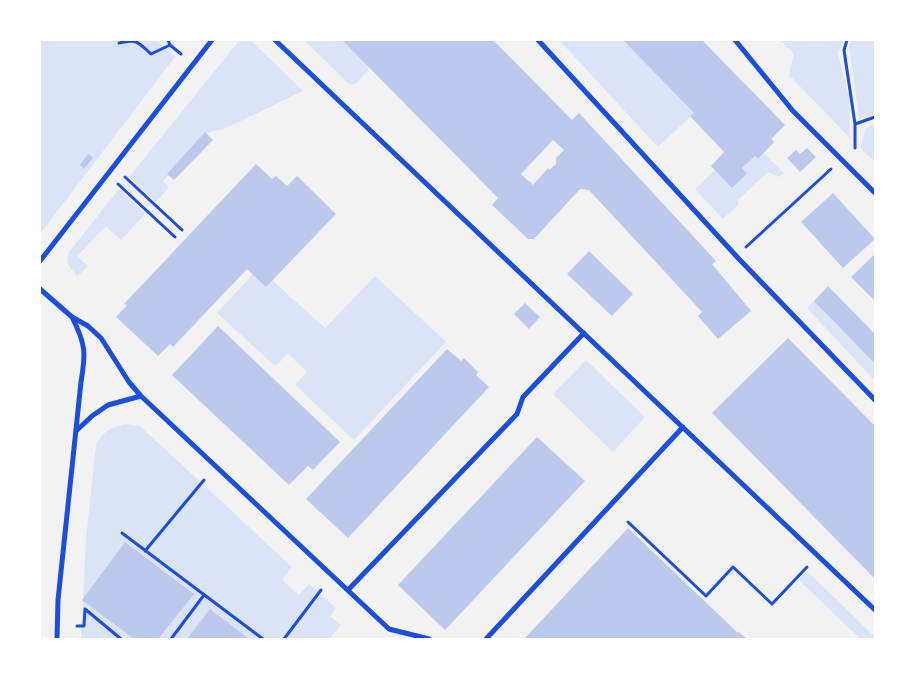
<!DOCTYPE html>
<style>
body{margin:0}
#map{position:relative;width:915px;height:679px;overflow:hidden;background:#f2f2f2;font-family:Raleway,sans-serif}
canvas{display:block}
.frame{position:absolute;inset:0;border:41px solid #fff;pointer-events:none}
</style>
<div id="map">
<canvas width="915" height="679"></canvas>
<div class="frame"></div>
</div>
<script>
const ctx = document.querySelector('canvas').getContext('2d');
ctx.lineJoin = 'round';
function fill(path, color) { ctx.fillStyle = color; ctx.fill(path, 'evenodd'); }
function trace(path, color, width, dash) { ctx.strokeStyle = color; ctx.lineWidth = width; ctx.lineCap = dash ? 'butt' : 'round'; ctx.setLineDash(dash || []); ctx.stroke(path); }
const green = new Path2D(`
 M 40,40 L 157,40 L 175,57 L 40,234 Z
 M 247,40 L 254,43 L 303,91 L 224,129 L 209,132 L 163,181 L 169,187 L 156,202 L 129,177 L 238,42 Z
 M 304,40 L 342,40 L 370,68 L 357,83 L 352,85 L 348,83 Z
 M 559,40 L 623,40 L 694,113 L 658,147 Z
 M 780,40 L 843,40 L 838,53 L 849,98 L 850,138 L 789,75 L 794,54 Z
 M 851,40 L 875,40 L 875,114 L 859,119 L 849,46 Z
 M 875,124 L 875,162 L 860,148 L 866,128 Z
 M 764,153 L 784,173 L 779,177 L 768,172 L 737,201 L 739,204 L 723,219 L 695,189 L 715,170 L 733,188 L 747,174 L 742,168 L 755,156 L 758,159 Z
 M 119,189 L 145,214 L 121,240 L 106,226 L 77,256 L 88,266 L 78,276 C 70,268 65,264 69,252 Z
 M 253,274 L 272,280 L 325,328 L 375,276 L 446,342 L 354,440 L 295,385 L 307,372 L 288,354 L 275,366 L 217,313 Z
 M 814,301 L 875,364 L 875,381 L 807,308 Z
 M 586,360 L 645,417 L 613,452 L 553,394 Z
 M 125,424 L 139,426 L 153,438 L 292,567 L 282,580 L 299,595 L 309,584 L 336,608 L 330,616 L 341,625 L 330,638 L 330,639 L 81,639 L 86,538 L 96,445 C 104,431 109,428 125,424 Z
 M 807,571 L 875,637 L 875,639 L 860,639 L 799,580 Z`);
const building = new Path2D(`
 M 342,40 L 493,40 L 572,120 L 579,113 L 716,261 L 712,264 L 751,311 L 718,339 L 698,316 L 702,312 L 589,190 L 580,189 L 534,239 L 528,239 L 492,205 L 498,198 ZM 553,140 L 564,150 L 556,158 L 556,164 L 549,170 L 548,168 L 533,185 L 521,174 Z
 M 623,40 L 702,40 L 785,125 L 771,139 L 774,142 L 758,159 L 755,156 L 742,168 L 747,174 L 732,188 L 711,166 L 724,152 L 690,116 L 694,113 Z
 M 205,132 L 213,140 L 174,180 L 167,174 Z
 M 807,148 L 816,157 L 800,172 L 787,158 L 796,150 L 800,154 Z
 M 88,154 L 93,158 L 84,169 L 80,165 Z
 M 256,164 L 272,179 L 276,176 L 287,186 L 297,176 L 336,214 L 266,287 L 247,269 L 173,347 L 170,344 L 158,356 L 116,317 L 127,305 L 124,304 Z
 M 833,193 L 875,239 L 843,268 L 801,222 Z
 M 589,251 L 633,294 L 612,316 L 567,274 Z
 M 875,254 L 875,301 L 851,277 Z
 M 828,286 L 875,334 L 875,364 L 814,301 Z
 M 525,303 L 540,317 L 529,329 L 514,314 Z
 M 218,326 L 340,442 L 313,470 L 308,466 L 289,485 L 172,375 Z
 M 788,338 L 875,426 L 875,579 L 712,413 Z
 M 447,349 L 461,361 L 464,358 L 478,372 L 476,375 L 489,387 L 348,538 L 306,499 Z
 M 537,437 L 585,481 L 445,630 L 398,585 Z
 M 628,528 L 738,633 L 739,632 L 747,639 L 524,639 Z
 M 125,542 L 194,594 L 158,639 L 134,639 L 82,600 Z
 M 210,609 L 249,639 L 187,639 Z`);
const path = new Path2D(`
 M 168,40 L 170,45
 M 847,40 L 844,50 L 855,124 L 855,148
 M 119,43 C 137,39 137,41 151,54 L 170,45 L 181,54
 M 855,124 L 875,117
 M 125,177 L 182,230
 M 118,184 L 175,237
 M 746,247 L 831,169
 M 628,522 L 706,596 L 733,567 L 772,604 L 807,567
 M 122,533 L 263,639
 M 145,551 L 204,480
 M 77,626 L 84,626 L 85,609 L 121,639
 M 171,639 L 204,595
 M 284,639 L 321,590`);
const minor = new Path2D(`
 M 275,40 L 875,610
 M 538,40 L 739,259 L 875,400
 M 735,40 L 793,111 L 875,193
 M 40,261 L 212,40
 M 40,289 L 72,317 L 88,326 L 101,338 L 129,382 L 141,396 L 389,629 L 429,639
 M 76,431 L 92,416 L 108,405 L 141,396
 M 348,590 L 517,414 L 523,397 L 584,333
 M 57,639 L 58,600 L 81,382 C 86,353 86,345 72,317
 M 486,639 L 683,427`);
fill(green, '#dbe4f7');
fill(building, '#bdc9ec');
trace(path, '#1d4ed8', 3);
trace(minor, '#1d4ed8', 5);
</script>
